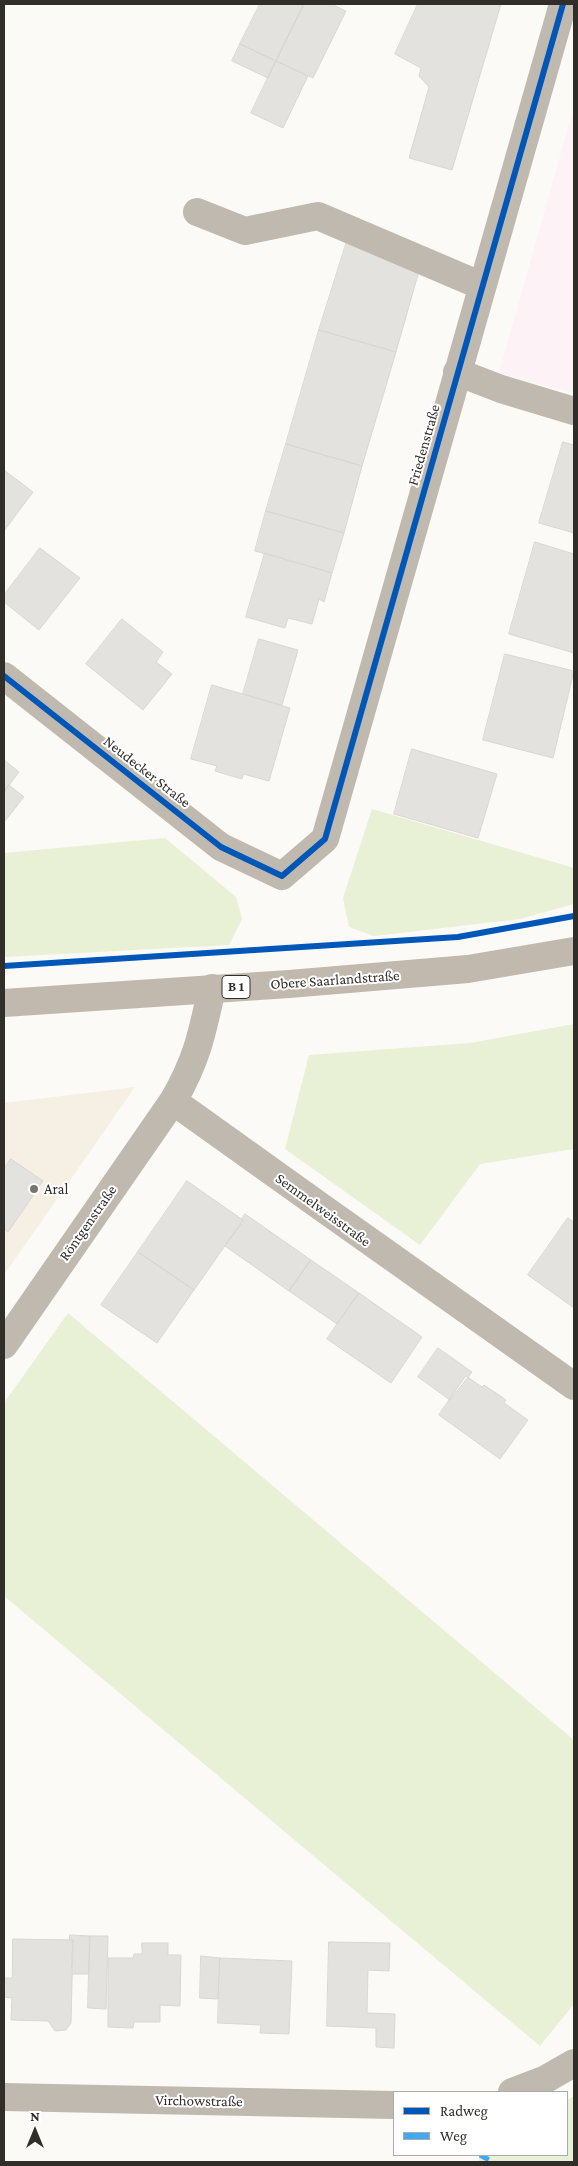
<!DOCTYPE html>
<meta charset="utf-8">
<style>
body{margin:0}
#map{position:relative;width:578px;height:2166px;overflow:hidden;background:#fbfaf6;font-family:"Crimson Pro",serif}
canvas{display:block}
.frame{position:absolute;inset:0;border:5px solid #312e2a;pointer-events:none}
.legend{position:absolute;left:393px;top:2091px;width:175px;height:65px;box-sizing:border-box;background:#fff;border:1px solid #adabaa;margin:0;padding:6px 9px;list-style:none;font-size:15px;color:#312e2a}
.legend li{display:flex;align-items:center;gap:10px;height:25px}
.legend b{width:25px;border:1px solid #adabaa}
.north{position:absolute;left:10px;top:2106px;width:50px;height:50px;-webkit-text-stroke:4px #fff;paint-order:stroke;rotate:0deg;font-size:14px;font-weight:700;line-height:20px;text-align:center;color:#312e2a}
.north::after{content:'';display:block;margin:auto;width:18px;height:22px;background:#312e2a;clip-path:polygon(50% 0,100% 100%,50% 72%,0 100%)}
</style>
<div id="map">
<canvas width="578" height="2166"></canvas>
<div class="frame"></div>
<ul class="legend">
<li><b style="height:6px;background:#0057b8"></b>Radweg</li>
<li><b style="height:6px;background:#3fa9f5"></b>Weg</li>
</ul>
<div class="north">N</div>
</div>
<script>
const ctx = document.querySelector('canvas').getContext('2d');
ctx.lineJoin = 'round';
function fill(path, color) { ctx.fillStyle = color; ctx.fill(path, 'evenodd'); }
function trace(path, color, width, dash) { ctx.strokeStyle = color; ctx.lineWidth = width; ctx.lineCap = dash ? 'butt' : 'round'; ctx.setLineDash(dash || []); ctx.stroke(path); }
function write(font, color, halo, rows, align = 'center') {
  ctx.font = font + ' "Crimson Pro",serif'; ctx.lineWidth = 4; ctx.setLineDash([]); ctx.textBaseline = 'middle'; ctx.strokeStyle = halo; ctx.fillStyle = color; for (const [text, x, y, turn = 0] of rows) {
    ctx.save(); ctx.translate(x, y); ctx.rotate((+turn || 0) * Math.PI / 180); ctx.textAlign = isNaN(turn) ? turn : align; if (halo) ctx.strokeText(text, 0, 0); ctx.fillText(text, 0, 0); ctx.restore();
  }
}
const built = new Path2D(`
 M 135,1087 L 4,1275 L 4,1103 Z`);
const education = new Path2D(`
 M 574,106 L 574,393 L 499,373 Z`);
const green = new Path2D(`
 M 372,809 L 574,868 L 574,904 L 520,919 L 374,936 L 349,927 L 343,898 Z
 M 165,838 L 236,897 L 242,919 L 229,945 L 4,957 L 4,853 Z
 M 574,1024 L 574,1149 L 480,1164 L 420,1245 L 285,1149 L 309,1055 L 470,1043 Z
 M 68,1313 L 574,1740 L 574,2004 L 540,2046 L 4,1596 L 4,1403 Z
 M 574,2096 L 574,2162 L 479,2162 L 479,2155 L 567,2155 L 567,2100 Z`);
const building = new Path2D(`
 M 260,4 L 304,4 L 276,61 L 240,44 Z
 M 304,4 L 331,4 L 346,11 L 313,78 L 276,61 Z
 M 418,4 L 501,4 L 452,170 L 409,158 L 429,87 L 419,76 L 421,68 L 395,54 Z
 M 240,44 L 276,61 L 268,78 L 232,61 Z
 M 276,61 L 308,76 L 283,128 L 251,113 Z
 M 348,238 L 419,271 L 396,352 L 319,330 Z
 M 319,330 L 396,352 L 362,466 L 286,444 Z
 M 563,442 L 574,445 L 574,533 L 539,523 Z
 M 286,444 L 362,466 L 344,533 L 266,511 Z
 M 4,470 L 33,492 L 4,531 Z
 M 266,511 L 344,533 L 332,573 L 255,551 Z
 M 535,542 L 574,554 L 574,653 L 509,634 Z
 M 40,548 L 80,578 L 39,630 L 4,602 L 4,595 Z
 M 265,553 L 332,573 L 324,602 L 319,599 L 312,624 L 288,618 L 285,628 L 246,617 Z
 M 122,619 L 163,652 L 156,662 L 172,674 L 143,710 L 86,664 Z
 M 259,639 L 298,650 L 282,705 L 243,694 Z
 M 505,654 L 574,671 L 553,758 L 483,740 Z
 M 212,685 L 290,708 L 269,781 L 243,774 L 242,779 L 215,771 L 217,766 L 191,759 Z
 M 412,749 L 497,774 L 478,838 L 394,814 Z
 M 4,760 L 19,772 L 4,792 Z
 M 9,785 L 24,797 L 4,822 L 4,792 Z
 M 11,1159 L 43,1181 L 8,1232 L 4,1229 L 4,1169 Z
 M 187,1181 L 243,1220 L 194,1290 L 138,1252 Z
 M 245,1214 L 311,1260 L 289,1291 L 225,1246 L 243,1221 L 242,1219 Z
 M 568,1218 L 574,1222 L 574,1308 L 528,1275 Z
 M 138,1252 L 194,1290 L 157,1343 L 101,1305 Z
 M 311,1260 L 359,1293 L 337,1324 L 289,1291 Z
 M 359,1293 L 422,1337 L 391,1383 L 327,1339 Z
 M 438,1348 L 472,1372 L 450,1400 L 418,1377 Z
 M 466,1376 L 482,1387 L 484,1385 L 499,1395 L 506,1400 L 504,1403 L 528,1420 L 500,1459 L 439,1415 Z
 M 70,1935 L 90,1936 L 89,1974 L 71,1974 L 73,1940 L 70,1940 Z
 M 90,1936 L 108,1936 L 106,2009 L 88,2008 Z
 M 13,1939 L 73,1940 L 71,2023 L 66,2030 L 55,2031 L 48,2021 L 11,2020 L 12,1998 L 4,1997 L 4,1978 L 12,1978 Z
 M 329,1942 L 390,1943 L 389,1971 L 368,1970 L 367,2013 L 395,2014 L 394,2048 L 376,2047 L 376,2028 L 327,2026 Z
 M 142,1943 L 168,1943 L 168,1955 L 181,1955 L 180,2006 L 160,2005 L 160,2022 L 134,2022 L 133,2028 L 108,2027 L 108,1958 L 133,1958 L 134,1954 L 142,1954 Z
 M 201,1956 L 220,1958 L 218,1999 L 200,1998 Z
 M 220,1958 L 292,1961 L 289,2034 L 260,2033 L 261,2025 L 218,2023 Z`);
const minor = new Path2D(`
 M 197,212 L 245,231 L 318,216 L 482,286
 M 457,372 L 501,389 L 574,411
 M 4,676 L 221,847 L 282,876 L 325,839 L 563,4
 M 212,988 C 202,1034 197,1060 173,1101 C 306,1197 440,1291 574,1386
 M 4,1345 L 173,1101
 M 512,2092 L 546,2079 L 574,2063
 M 4,2097 L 394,2105`);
const major = new Path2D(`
 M 4,1003 L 289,984 L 468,969 L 574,951`);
const quiet = new Path2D(`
 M 480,2155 L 493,2162`);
const cycleway = new Path2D(`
 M 4,676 L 221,847 L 282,876 L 325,839 L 563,4
 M 4,966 L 458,937 L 574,916`);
const markers = [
 [34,1189,5,"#787571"]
];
const shields = [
 [236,987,28]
];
const shieldNames = [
 ["B 1",236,987]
];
const streetNames = [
 ["Friedenstraße",424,445,-74],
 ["Neudecker Straße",147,772,38],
 ["Obere Saarlandstraße",335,980,-4],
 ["Semmelweisstraße",323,1210,36],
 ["Röntgenstraße",88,1223,-55],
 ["Virchowstraße",199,2101,1]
];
const poiNames = [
 ["Aral",44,1189]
];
fill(built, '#f6f0e4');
fill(education, '#fdf2f5');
fill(green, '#e8f0d5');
fill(building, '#e4e2de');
trace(building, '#d9d7d3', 1);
trace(minor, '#c0b9af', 28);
trace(major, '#c1b9ae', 28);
trace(quiet, '#3fa9f5', 5, [10, 5]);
trace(cycleway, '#0057b8', 6);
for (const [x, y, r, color] of markers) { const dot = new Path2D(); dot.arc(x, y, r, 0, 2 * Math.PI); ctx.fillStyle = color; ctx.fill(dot); trace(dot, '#fff', 2); }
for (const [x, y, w] of shields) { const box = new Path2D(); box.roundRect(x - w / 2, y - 11.5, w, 23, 4); ctx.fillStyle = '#fff'; ctx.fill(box); trace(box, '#312e2a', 1); }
write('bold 14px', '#312e2a', null, shieldNames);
write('15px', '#312e2a', '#fff', streetNames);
write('15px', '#312e2a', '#fff', poiNames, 'left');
</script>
